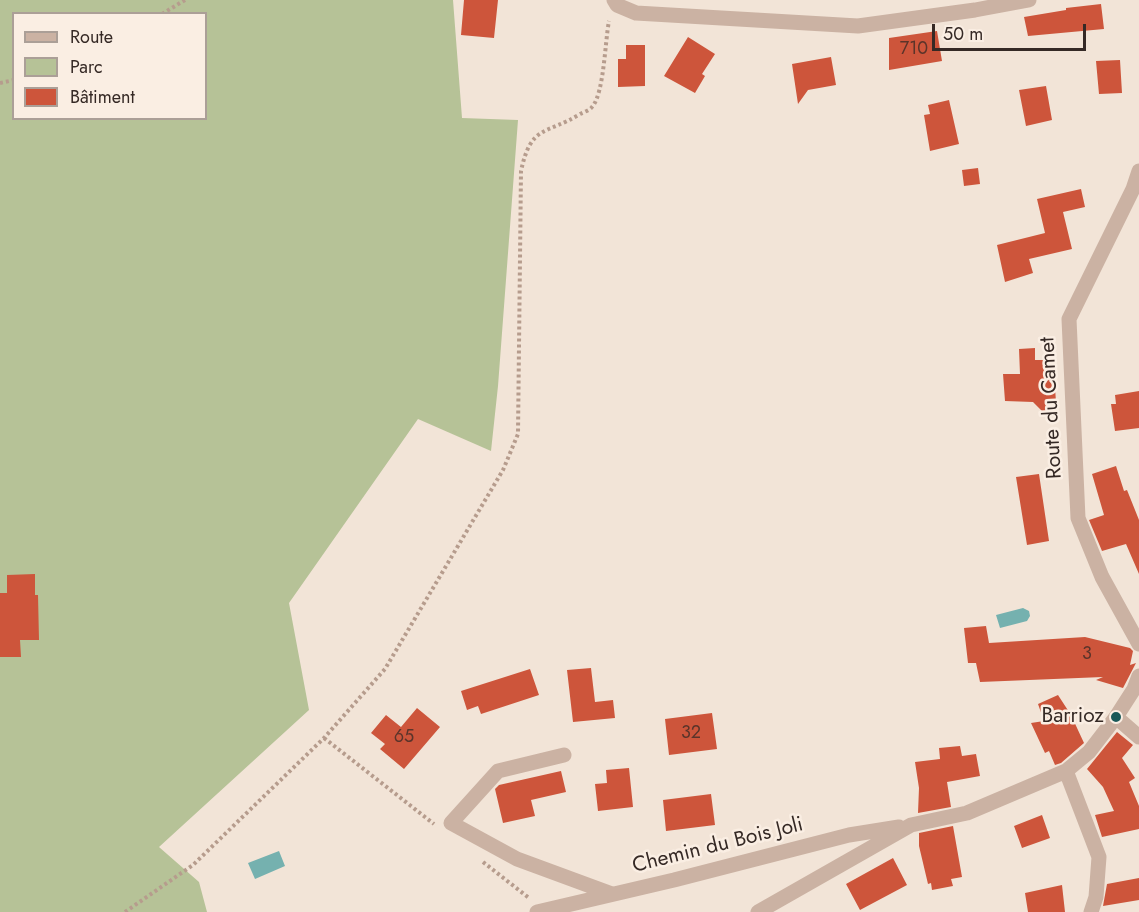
<!DOCTYPE html>
<meta charset="utf-8">
<style>
body{margin:0}
#map{position:relative;width:1139px;height:912px;overflow:hidden;background:#f2e4d7;font-family:Jost,sans-serif}
canvas{display:block}
.legend{position:absolute;left:12px;top:12px;width:195px;height:108px;box-sizing:border-box;background:#faeee3;border:2px solid #ab9f97;margin:0;padding:8px 10px;list-style:none;font-size:18px;color:#352925}
.legend li{display:flex;align-items:center;gap:12px;height:30px}
.legend b{width:30px;border:2px solid #ab9f97}
.scale{position:absolute;left:932px;top:24px;width:154px;height:27px;box-sizing:border-box;border:3px solid #352925;border-top:0;padding-left:8px;font-size:18px;line-height:21px;white-space:nowrap;color:#352925;-webkit-text-stroke:4px #faeee3;paint-order:stroke}
</style>
<div id="map">
<canvas width="1139" height="912"></canvas>
<ul class="legend">
<li><b style="height:8px;background:#cbb2a3"></b>Route</li>
<li><b style="height:16px;background:#b6c297"></b>Parc</li>
<li><b style="height:16px;background:#cd553b"></b>Bâtiment</li>
</ul>
<div class="scale">50 m</div>
</div>
<script>
const ctx = document.querySelector('canvas').getContext('2d');
ctx.lineJoin = 'round';
function fill(path, color) { ctx.fillStyle = color; ctx.fill(path, 'evenodd'); }
function trace(path, color, width, dash) { ctx.strokeStyle = color; ctx.lineWidth = width; ctx.lineCap = dash ? 'butt' : 'round'; ctx.setLineDash(dash || []); ctx.stroke(path); }
function write(font, color, halo, rows, align = 'center') {
  ctx.font = font + ' Jost,sans-serif'; ctx.lineWidth = 5; ctx.setLineDash([]); ctx.textBaseline = 'middle'; ctx.strokeStyle = halo; ctx.fillStyle = color; for (const [text, x, y, turn = 0] of rows) {
    ctx.save(); ctx.translate(x, y); ctx.rotate((+turn || 0) * Math.PI / 180); ctx.textAlign = isNaN(turn) ? turn : align; if (halo) ctx.strokeText(text, 0, 0); ctx.fillText(text, 0, 0); ctx.restore();
  }
}
const green = new Path2D(`
 M 0,0 L 453,0 L 462,118 L 518,120 L 498,386 L 491,451 L 418,419 L 289,603 L 309,710 L 159,847 L 199,882 L 207,912 L 0,912 ZM 14,14 L 206,14 L 206,118 L 14,118 Z`);
const water = new Path2D(`
 M 1023,608 L 1029,611 L 1030,616 L 1027,621 L 1000,628 L 996,615 Z
 M 279,851 L 285,866 L 255,879 L 248,863 Z`);
const building = new Path2D(`
 M 464,0 L 498,0 L 494,38 L 461,35 Z
 M 1101,4 L 1104,29 L 1028,36 L 1024,17 L 1066,10 L 1066,8 Z
 M 937,31 L 942,61 L 889,70 L 889,38 Z
 M 688,37 L 715,54 L 702,74 L 705,76 L 695,93 L 664,76 Z
 M 626,45 L 645,45 L 645,86 L 618,87 L 618,59 L 626,59 Z
 M 831,57 L 836,85 L 808,90 L 798,104 L 792,64 Z
 M 1120,60 L 1122,93 L 1099,94 L 1096,61 Z
 M 1046,86 L 1052,120 L 1026,126 L 1019,90 Z
 M 949,100 L 959,144 L 930,151 L 924,115 L 930,114 L 928,105 Z
 M 978,168 L 980,184 L 964,186 L 962,170 Z
 M 1081,189 L 1085,207 L 1063,212 L 1072,249 L 1029,259 L 1033,273 L 1005,282 L 997,245 L 1045,233 L 1037,199 Z
 M 1035,348 L 1035,360 L 1053,360 L 1056,402 L 1044,413 L 1033,402 L 1005,401 L 1003,374 L 1020,374 L 1019,349 Z
 M 1139,391 L 1139,428 L 1115,431 L 1111,404 L 1116,404 L 1115,395 Z
 M 1116,466 L 1124,491 L 1127,490 L 1139,520 L 1139,574 L 1126,544 L 1102,551 L 1089,520 L 1104,515 L 1092,474 Z
 M 1039,474 L 1049,541 L 1027,545 L 1016,477 Z
 M 35,574 L 35,595 L 38,595 L 39,640 L 20,640 L 21,657 L 0,657 L 0,593 L 7,593 L 7,575 Z
 M 986,626 L 989,643 L 1085,637 L 1130,648 L 1133,651 L 1130,665 L 1136,663 L 1123,688 L 1096,680 L 1103,677 L 980,682 L 976,663 L 968,663 L 964,628 Z
 M 591,668 L 595,702 L 613,700 L 615,718 L 573,722 L 567,670 Z
 M 530,669 L 539,695 L 481,714 L 478,706 L 467,710 L 461,691 Z
 M 1058,695 L 1071,715 L 1084,743 L 1061,763 L 1055,765 L 1049,751 L 1045,753 L 1031,723 L 1044,721 L 1038,704 Z
 M 417,708 L 440,727 L 404,769 L 380,749 L 385,744 L 371,733 L 386,715 L 401,727 Z
 M 712,713 L 717,749 L 669,755 L 665,719 Z
 M 1117,732 L 1133,745 L 1122,758 L 1135,778 L 1129,782 L 1139,806 L 1139,829 L 1102,837 L 1095,815 L 1114,811 L 1103,787 L 1087,769 Z
 M 960,746 L 962,756 L 976,754 L 980,776 L 947,782 L 951,807 L 918,813 L 919,788 L 915,762 L 940,759 L 939,748 Z
 M 629,768 L 633,807 L 598,811 L 595,784 L 607,783 L 606,770 Z
 M 561,771 L 566,792 L 531,800 L 535,816 L 503,823 L 495,789 L 499,785 Z
 M 711,794 L 715,825 L 666,831 L 663,800 Z
 M 1042,815 L 1050,838 L 1022,848 L 1014,826 Z
 M 953,826 L 962,877 L 951,879 L 953,886 L 932,890 L 931,883 L 928,884 L 919,846 L 919,833 Z
 M 893,858 L 907,885 L 860,910 L 846,884 Z
 M 1139,878 L 1139,900 L 1103,906 L 1107,884 Z
 M 1062,885 L 1065,912 L 1028,912 L 1025,893 Z`);
const path = new Path2D(`
 M 162,14 L 185,0
 M 0,83 L 14,80
 M 324,738 L 434,824
 M 483,862 L 529,898
 M 125,912 L 193,865 L 324,738 L 385,669 L 503,470 L 518,434 L 521,171 C 531,124 546,135 580,114 C 584,112 590,110 592,107 C 604,94 605,41 609,21`);
const street = new Path2D(`
 M 614,0 L 617,5 L 636,13 L 858,26 L 975,10 L 1029,0
 M 1139,171 L 1133,189 L 1069,319 L 1078,518 L 1102,577 L 1139,644
 M 1116,717 L 1139,737
 M 564,755 L 498,771 L 451,823 L 517,859 L 612,894
 M 1066,771 L 1099,857 L 1096,897 L 1091,912
 M 537,912 L 674,880 L 849,835 L 899,827
 M 758,912 L 911,825 L 967,813 L 1066,771 L 1089,752 L 1116,717 L 1134,689 L 1139,676`);
const markers = [
 [1116,717,6,"#195858"]
];
const numberNames = [
 ["710",914,50],
 ["3",1087,655],
 ["32",691,734],
 ["65",404,738]
];
const streetNames = [
 ["Route du Camet",1052,408,-93],
 ["Chemin du Bois Joli",718,846,-14]
];
const poiNames = [
 ["Barrioz",1104,717]
];
fill(green, '#b6c297');
fill(water, '#75b1af');
fill(building, '#cd553b');
trace(path, '#b69c8d', 4, [3, 3]);
trace(street, '#cbb2a3', 15);
for (const [x, y, r, color] of markers) { const dot = new Path2D(); dot.arc(x, y, r, 0, 2 * Math.PI); ctx.fillStyle = color; ctx.fill(dot); trace(dot, '#faeee3', 2); }
write('18px', '#5b342a', null, numberNames);
write('21px', '#352925', '#faeee3', streetNames);
write('21px', '#352925', '#faeee3', poiNames, 'right');
</script>
